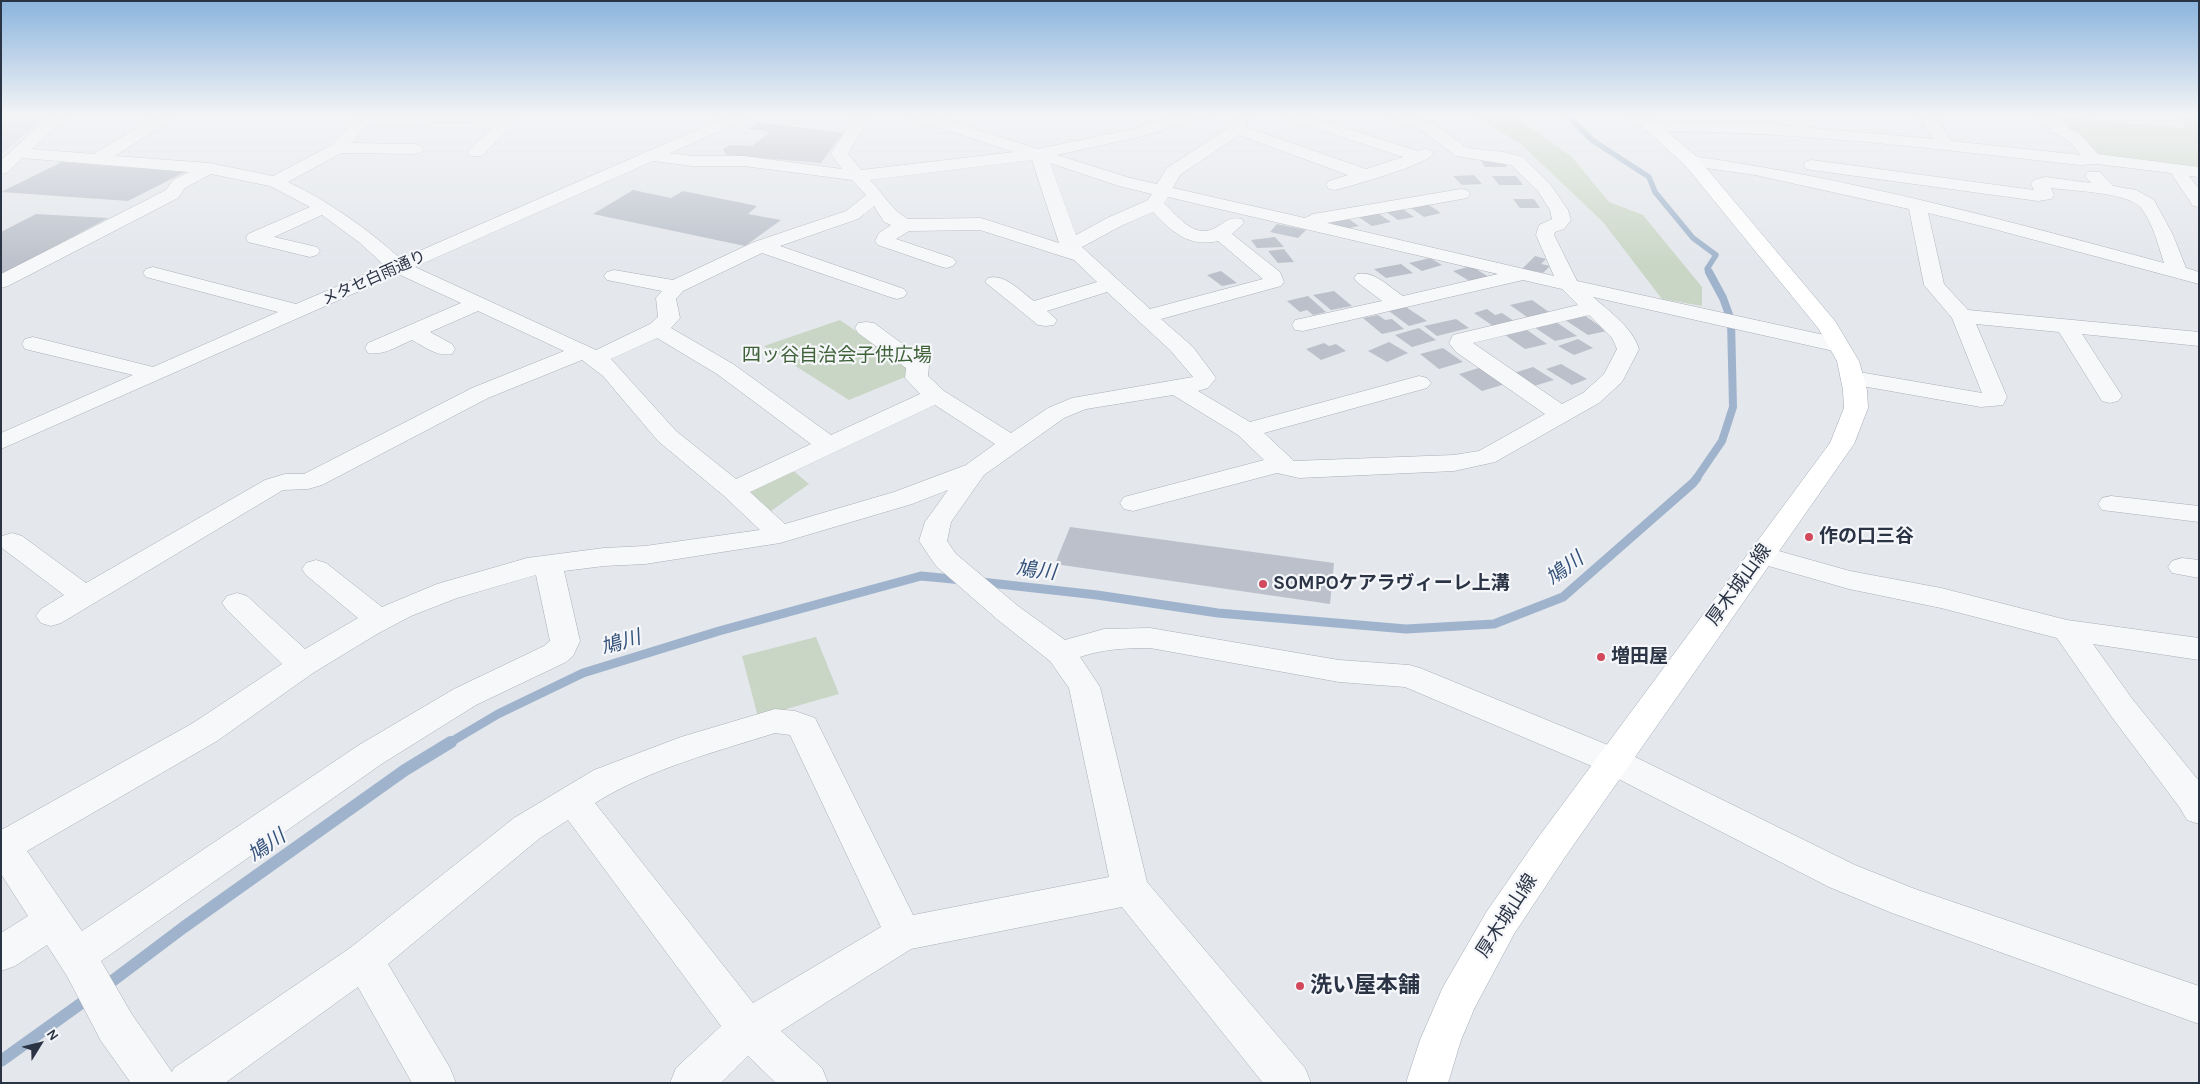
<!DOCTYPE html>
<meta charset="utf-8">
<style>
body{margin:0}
#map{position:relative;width:2200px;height:1084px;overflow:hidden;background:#e4e7ec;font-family:Karla,sans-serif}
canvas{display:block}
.frame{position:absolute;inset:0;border:2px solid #2b3445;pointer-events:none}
.north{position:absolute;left:15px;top:1019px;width:50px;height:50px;-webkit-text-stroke:4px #f4f6f9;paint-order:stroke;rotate:54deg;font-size:14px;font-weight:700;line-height:20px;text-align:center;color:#2b3445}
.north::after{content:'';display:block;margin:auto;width:18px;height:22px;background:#2b3445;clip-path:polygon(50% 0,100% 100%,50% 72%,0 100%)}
</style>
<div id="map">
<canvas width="2200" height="1084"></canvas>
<div class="frame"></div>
<div class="north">N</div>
</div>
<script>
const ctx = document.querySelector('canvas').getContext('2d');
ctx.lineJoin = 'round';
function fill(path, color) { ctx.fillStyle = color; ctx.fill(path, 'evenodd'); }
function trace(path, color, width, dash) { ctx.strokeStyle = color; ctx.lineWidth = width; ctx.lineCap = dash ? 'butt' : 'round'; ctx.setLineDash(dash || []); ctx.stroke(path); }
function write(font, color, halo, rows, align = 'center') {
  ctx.font = font + ' Karla,"Noto Sans JP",sans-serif'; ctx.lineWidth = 4.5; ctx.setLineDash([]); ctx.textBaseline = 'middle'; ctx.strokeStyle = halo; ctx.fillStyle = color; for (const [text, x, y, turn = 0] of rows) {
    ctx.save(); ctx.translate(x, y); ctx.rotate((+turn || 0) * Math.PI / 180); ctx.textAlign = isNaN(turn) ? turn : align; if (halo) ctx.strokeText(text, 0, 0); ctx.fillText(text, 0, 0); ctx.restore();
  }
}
const built = new Path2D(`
 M 1,114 L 47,114 L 1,155 Z`);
const green = new Path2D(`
 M 1472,114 L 1511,114 L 1572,157 L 1609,202 L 1643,215 L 1702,287 L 1702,306 L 1662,299 L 1603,222 L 1522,145 Z
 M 2059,117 L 2186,128 L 2181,118 L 2199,121 L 2199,169 L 2107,157 L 2092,151 Z
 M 840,320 L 909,368 L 905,377 L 849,400 L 764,346 Z
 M 789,467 L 809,484 L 771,511 L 742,490 Z
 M 816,637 L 839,694 L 758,717 L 742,656 Z`);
const streamFar3 = new Path2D(`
 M 1566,114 L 1592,140 L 1649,177 L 1655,192 L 1693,238 L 1716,255 L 1707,269 L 1710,274`);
const streamFar2 = new Path2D(`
 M 1696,479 L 1722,441 L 1733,407 L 1731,320 L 1723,298 L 1709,272`);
const streamFar1 = new Path2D(`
 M 981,582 L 1097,595 L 1218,613 L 1406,629 L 1494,624 L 1563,597 L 1693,483 L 1697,478
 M 449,743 L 498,714 L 583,673 L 719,631 L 921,576 L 963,580`);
const stream = new Path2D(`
 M 103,988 L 184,927 L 405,770 L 451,742
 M 1,1061 L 90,997`);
const building = new Path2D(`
 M 758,122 L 843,133 L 821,163 L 726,155 L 723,149 L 730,145 L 752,146 L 770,132 L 748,129 Z
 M 1480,159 L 1493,159 L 1495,162 L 1504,162 L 1507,167 L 1485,167 Z
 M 62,162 L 185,172 L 128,201 L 1,192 Z
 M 1474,175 L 1482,184 L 1462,185 L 1453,176 Z
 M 1492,176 L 1516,176 L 1523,185 L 1499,185 Z
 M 633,190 L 671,198 L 683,191 L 757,206 L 748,214 L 781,220 L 745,246 L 593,214 Z
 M 1513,199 L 1534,199 L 1540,208 L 1520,208 Z
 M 1426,203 L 1441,213 L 1424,217 L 1408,206 Z
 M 1401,208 L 1414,217 L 1398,220 L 1385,211 Z
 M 1376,212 L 1391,222 L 1372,226 L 1357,216 Z
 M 36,214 L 108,218 L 1,275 L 1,232 Z
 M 1346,217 L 1359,226 L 1341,230 L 1329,221 Z
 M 1277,224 L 1306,230 L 1298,238 L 1270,232 Z
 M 1275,237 L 1284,247 L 1257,248 L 1251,240 Z
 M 1284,249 L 1294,262 L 1278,263 L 1268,251 Z
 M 1535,256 L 1546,259 L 1541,264 L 1550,266 L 1543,273 L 1535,271 L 1536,274 L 1521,270 Z
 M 1430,258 L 1442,265 L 1422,271 L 1409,263 Z
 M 1401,264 L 1413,273 L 1386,278 L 1374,269 Z
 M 1471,266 L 1489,277 L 1471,282 L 1453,271 Z
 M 1221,271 L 1237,283 L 1222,286 L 1207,275 Z
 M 1334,291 L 1352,306 L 1331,310 L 1313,295 Z
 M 1308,296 L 1326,312 L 1313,315 L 1307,310 L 1300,312 L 1287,301 Z
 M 1532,300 L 1549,312 L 1527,317 L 1510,305 Z
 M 1406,307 L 1427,321 L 1409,326 L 1389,311 Z
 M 1487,309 L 1495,315 L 1502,313 L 1514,321 L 1493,326 L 1474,313 Z
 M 1378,315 L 1385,320 L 1392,319 L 1404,329 L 1382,334 L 1363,318 Z
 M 1584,315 L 1607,331 L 1588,335 L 1565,320 Z
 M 1456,319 L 1469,328 L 1437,336 L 1424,326 Z
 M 1556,322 L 1577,336 L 1555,341 L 1534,327 Z
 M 1419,328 L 1436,340 L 1412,347 L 1395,335 Z
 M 1527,330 L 1547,344 L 1525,349 L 1505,335 Z
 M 1578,339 L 1593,348 L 1574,355 L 1558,346 Z
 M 1389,342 L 1408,353 L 1387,362 L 1368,351 Z
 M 1324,343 L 1329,346 L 1336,344 L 1346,351 L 1321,360 L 1306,349 Z
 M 1443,348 L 1463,362 L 1439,369 L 1420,354 Z
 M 1561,364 L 1587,379 L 1572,385 L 1546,369 Z
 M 1482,367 L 1505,384 L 1482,391 L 1459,374 Z
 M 1533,367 L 1554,380 L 1534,386 L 1514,373 Z
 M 1070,527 L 1334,563 L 1330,604 L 1055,564 Z`);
const minor = new Path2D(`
 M 52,114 L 69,114 L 32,149 L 94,154 L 159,114 L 178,114 L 175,117 L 115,156 L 209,163 L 273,176 L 332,145 L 360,114 L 516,115 L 518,118 L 516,121 L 482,156 L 470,156 L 468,152 L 498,121 L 368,124 L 351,143 L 415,144 L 421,146 L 423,149 L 421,152 L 415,154 L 341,153 L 288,182 C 330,202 366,228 401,259 L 733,114 L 754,114 L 751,117 L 670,153 L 692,156 L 744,156 L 842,169 L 831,154 L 855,114 L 871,114 L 848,154 L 861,170 L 1014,152 L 907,117 L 904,114 L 927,114 L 1038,149 L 1137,128 L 1178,114 L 1216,114 L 1213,117 L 1187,121 L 1147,135 L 1057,155 L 1130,178 L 1157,184 L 1167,168 L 1230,127 L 1234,114 L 1250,114 L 1246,127 L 1366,169 L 1403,157 L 1281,117 L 1278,114 L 1301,114 L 1418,151 L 1425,149 L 1431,150 L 1433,154 C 1426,165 1351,186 1335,190 L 1329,189 L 1326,185 L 1329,181 L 1348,175 L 1239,135 L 1180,175 L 1173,188 L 1305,218 L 1313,214 L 1461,189 L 1467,190 L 1470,194 L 1467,198 L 1327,223 L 1554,276 L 1536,235 L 1539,225 L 1552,219 L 1550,210 L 1538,191 L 1511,165 L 1456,156 L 1423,131 L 1389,117 L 1386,114 L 1407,114 L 1435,125 L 1467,148 L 1504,152 L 1523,157 L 1550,184 L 1568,210 L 1571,220 L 1564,229 L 1555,232 L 1554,235 L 1577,281 L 1838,338 L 1846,340 L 1849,345 L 1846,350 L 1838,352 L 1593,297 C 1610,312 1632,327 1639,349 L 1622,382 L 1599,403 L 1495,462 L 1454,471 L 1299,478 L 1277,473 L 1133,511 L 1124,509 L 1120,503 L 1124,497 L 1264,460 L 1238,435 L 1173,395 L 1086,409 L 1064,418 L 984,475 L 951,522 L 947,541 L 956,554 L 1018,606 L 1065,640 L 1104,629 L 1150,628 L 1339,660 L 1409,665 L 1420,668 L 1625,752 L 1855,865 L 1915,889 L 2199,986 L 2199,1024 L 1892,913 L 1829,887 L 1601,770 L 1405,687 L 1339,682 L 1150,648 C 1126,648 1103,649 1080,657 L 1100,687 L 1147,882 L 1305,1068 L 1311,1083 L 1263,1083 L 1122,907 L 911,949 L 781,1031 L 822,1068 L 828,1083 L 776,1083 L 748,1056 L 721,1083 L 670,1083 L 676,1068 L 721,1026 L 568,820 L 540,838 L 388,964 L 450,1068 L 456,1083 L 412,1083 L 358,987 L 225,1083 L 131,1083 L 101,1041 L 67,976 L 47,945 L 15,966 L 1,971 L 1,933 L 28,916 L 1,874 L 1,828 L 3,829 L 193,723 L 282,664 L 227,610 L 222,603 L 227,596 L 237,593 L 247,596 L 305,649 L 358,618 L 306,575 L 302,569 L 306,563 L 316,560 L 326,563 L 382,607 L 437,584 L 527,558 L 604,548 L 645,546 L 760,530 L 724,496 L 658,441 L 603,376 L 582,360 L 488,398 L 322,485 L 308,489 L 283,490 L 61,623 L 51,626 L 41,623 L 36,616 L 41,609 L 64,595 L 2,548 L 2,536 L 12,533 L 22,536 L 86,583 L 265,480 L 285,474 L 304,474 L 472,388 L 564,351 L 478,311 L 430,332 L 452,344 L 455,349 L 452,354 C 437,357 425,347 412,340 C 398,346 383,356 368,353 L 365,348 L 368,343 L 461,303 L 398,274 L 1,449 L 1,433 L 133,375 L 25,349 L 22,344 L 25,339 L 33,337 L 153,367 L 278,312 L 146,277 L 143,273 L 146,269 L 153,267 L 296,304 L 385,266 L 360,243 L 322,215 L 274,237 L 317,247 L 320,251 L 317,255 L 310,257 L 248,242 L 246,238 L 248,234 L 310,207 L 270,186 L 211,174 L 185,188 L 178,198 L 8,286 L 1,288 L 1,274 L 166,190 L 173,180 L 189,172 L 22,158 L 7,173 L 1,174 L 1,160 ZM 1032,160 L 1059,243 L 981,218 L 908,219 C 892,211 883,193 870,180 ZM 653,161 L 692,166 L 744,166 L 852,180 L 866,195 L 846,211 L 754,242 L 673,280 L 614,270 L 607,272 L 604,276 L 607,280 L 662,291 L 656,298 L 658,317 L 650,324 L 596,350 L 415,267 ZM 1050,163 L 1119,186 L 1152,194 L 1148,200 L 1107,218 L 1076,235 ZM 1168,197 L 1498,274 L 1403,296 C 1389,287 1374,270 1357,274 L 1354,278 L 1357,282 L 1382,301 L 1295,320 L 1292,325 L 1295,330 L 1303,331 L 1523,280 L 1562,289 L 1578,305 L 1453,335 L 1449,343 L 1456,352 L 1545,414 L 1479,451 L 1454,455 L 1294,461 L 1264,433 L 1427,388 L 1431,383 L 1427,378 L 1419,376 L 1250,422 L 1198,391 L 1208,388 L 1216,378 L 1193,347 L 1161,319 L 1281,286 L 1284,282 L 1280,272 L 1232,234 L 1244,223 L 1242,219 C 1232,217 1228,220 1220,225 C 1196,242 1181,219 1164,203 ZM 874,206 L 884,222 L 891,225 L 879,233 L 875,241 L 878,245 L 939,266 L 946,268 L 953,266 L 956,262 L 953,258 L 896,239 L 909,231 L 980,230 L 1074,260 L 1097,282 L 1034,301 C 1021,292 1005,273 988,278 L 985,282 L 1038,325 L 1046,326 L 1054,325 L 1057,320 L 1047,311 L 1107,292 L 1170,350 L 1193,377 L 1072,398 L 1048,408 L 1011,433 L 944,391 L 928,376 L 929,366 L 926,361 L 874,323 L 866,322 L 858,323 L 855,328 L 858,333 L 906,368 L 905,378 L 920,394 L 831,435 L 733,364 L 671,328 L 680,318 L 676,299 L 683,291 L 762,253 L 890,297 L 897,299 L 904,297 L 907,293 L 904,289 L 780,246 L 858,219 ZM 1153,212 C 1171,231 1189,248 1218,241 L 1263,279 L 1150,309 L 1082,247 L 1121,226 ZM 1589,315 L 1612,338 L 1617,349 L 1604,374 L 1583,393 L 1562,404 L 1473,343 ZM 657,338 L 717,374 L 811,444 L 736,479 L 676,431 L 611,359 ZM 935,405 L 995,444 L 966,465 L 894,492 L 785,524 L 750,492 ZM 948,490 L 925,522 L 919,541 L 936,566 L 998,620 L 1050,661 L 1069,688 L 1109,877 L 913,915 L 815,718 L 795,711 L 775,709 L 681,737 L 594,770 L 514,818 L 350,948 L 174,1068 L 172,1072 L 131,1013 L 101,961 L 383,763 L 476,705 L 566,662 L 573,656 L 580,641 L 564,571 L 604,566 L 645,564 L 780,543 L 912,504 ZM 536,575 L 550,641 L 544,646 L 454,689 L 359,745 L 82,931 L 27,851 L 217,741 L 313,673 L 377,634 L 411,616 L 457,598 ZM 775,733 L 790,735 L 881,927 L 753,1003 L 595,803 C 649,769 715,752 775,733 Z
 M 1917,114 L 1933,114 L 1951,141 L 2081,155 L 2068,140 L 2052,132 L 2035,114 L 2052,114 L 2064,126 L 2080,134 L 2098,154 L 2199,167 L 2199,177 L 2189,176 L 2199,189 L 2199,207 L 2193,206 L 2171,173 L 2097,164 L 2080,165 C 1937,149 1795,131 1651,131 L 1645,129 L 1643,126 L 1645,123 L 1651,121 L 1758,123 L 1934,139 Z
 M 2176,114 L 2199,114 L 2199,122 L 2179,117 Z
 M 1691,156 C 1851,178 2008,221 2164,263 C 2158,245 2153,223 2141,208 C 2129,192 2071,191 2051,188 L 2054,195 L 2051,199 L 2038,201 L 1812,170 L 1806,169 L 1804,165 L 1806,161 L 1812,160 L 2034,190 L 2031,184 L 2034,180 L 2045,177 L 2091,183 L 2085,176 L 2088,172 L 2100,172 L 2113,186 L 2136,190 L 2154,200 L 2173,235 L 2186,268 L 2199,272 L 2199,284 L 1990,228 L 1928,213 L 1944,284 L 1968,310 L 2199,332 L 2199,346 L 2082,334 L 2122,396 L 2118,401 L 2110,403 L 2102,401 L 2059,332 L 1976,324 L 2007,397 L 2003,405 L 1981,407 L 1845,383 L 1842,378 L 1845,373 L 1853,371 L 1982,393 L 1952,318 L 1924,285 L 1909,209 L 1755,175 L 1685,165 L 1683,161 L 1685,157 Z
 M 2111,496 L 2199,506 L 2199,522 L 2102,510 L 2098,504 L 2102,498 Z
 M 1761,546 L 1850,571 L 1941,588 L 2067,620 L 2199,638 L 2199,660 L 2093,644 L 2133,700 L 2199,781 L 2199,824 L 2187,820 L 2180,808 L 2111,716 L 2057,638 L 1941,608 L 1849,589 L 1751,561 L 1747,555 L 1751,549 Z
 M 2182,558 L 2199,560 L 2199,578 L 2172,573 L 2168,567 L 2172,561 Z`);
const major = new Path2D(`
 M 1624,114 L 1642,114 L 1657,123 L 1697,157 L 1835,321 L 1859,361 L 1867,390 L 1868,408 L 1854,444 L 1563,860 L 1514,934 L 1475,1007 L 1461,1040 L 1448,1083 L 1406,1083 L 1420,1040 L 1443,987 L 1487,911 L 1537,839 L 1830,443 L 1844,408 L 1843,390 L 1837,361 L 1818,328 L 1685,165 L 1645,129 Z`);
const markers = [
 [1809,537,5,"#d1495b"],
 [1263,584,5,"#d1495b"],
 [1601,657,5,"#d1495b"],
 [1300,986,5,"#d1495b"]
];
const farStreetnames = [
 ["メタセ白雨通り",374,278,-24]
];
const parkNames = [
 ["四ッ谷自治会子供広場",837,356]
];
const poiNames = [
 ["作の口三谷",1819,537],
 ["SOMPOケアラヴィーレ上溝",1273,584],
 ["増田屋",1611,657]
];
const streetNames = [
 ["厚木城山線",1739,585,-54],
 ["厚木城山線",1507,916,-57]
];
const waterNames = [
 ["鳩川",1565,569,-37],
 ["鳩川",1036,571,6],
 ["鳩川",621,643,-17],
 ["鳩川",267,846,-35]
];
const nearPoinames = [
 ["洗い屋本舗",1310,986]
];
fill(built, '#d2d6de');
fill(green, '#c9d6c5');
trace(streamFar3, '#9fb4cc', 5.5);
trace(streamFar2, '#9fb4cc', 8);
trace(streamFar1, '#9fb4cc', 9);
trace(stream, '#9fb4cc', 12);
fill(building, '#bbc0ca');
trace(minor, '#a9aeb7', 1);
trace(major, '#a3abb8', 1);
fill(minor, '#f7f8fa');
fill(major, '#fff');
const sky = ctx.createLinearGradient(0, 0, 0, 266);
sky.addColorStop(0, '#8bb4dd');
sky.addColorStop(0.43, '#f3f4f6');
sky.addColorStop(1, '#f3f4f600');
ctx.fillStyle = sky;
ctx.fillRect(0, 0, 2200, 266);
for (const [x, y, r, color] of markers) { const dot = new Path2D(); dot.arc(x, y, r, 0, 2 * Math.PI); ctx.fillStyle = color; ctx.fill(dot); trace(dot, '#f4f6f9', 2); }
write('16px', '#2b3445', '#f4f6f9', farStreetnames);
write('19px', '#3f6138', '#f4f6f9', parkNames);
write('bold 19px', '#2b3445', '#f4f6f9', poiNames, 'left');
write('19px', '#2b3445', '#f4f6f9', streetNames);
write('italic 20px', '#34527a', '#f4f6f9', waterNames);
write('bold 22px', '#2b3445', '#f4f6f9', nearPoinames, 'left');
</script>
